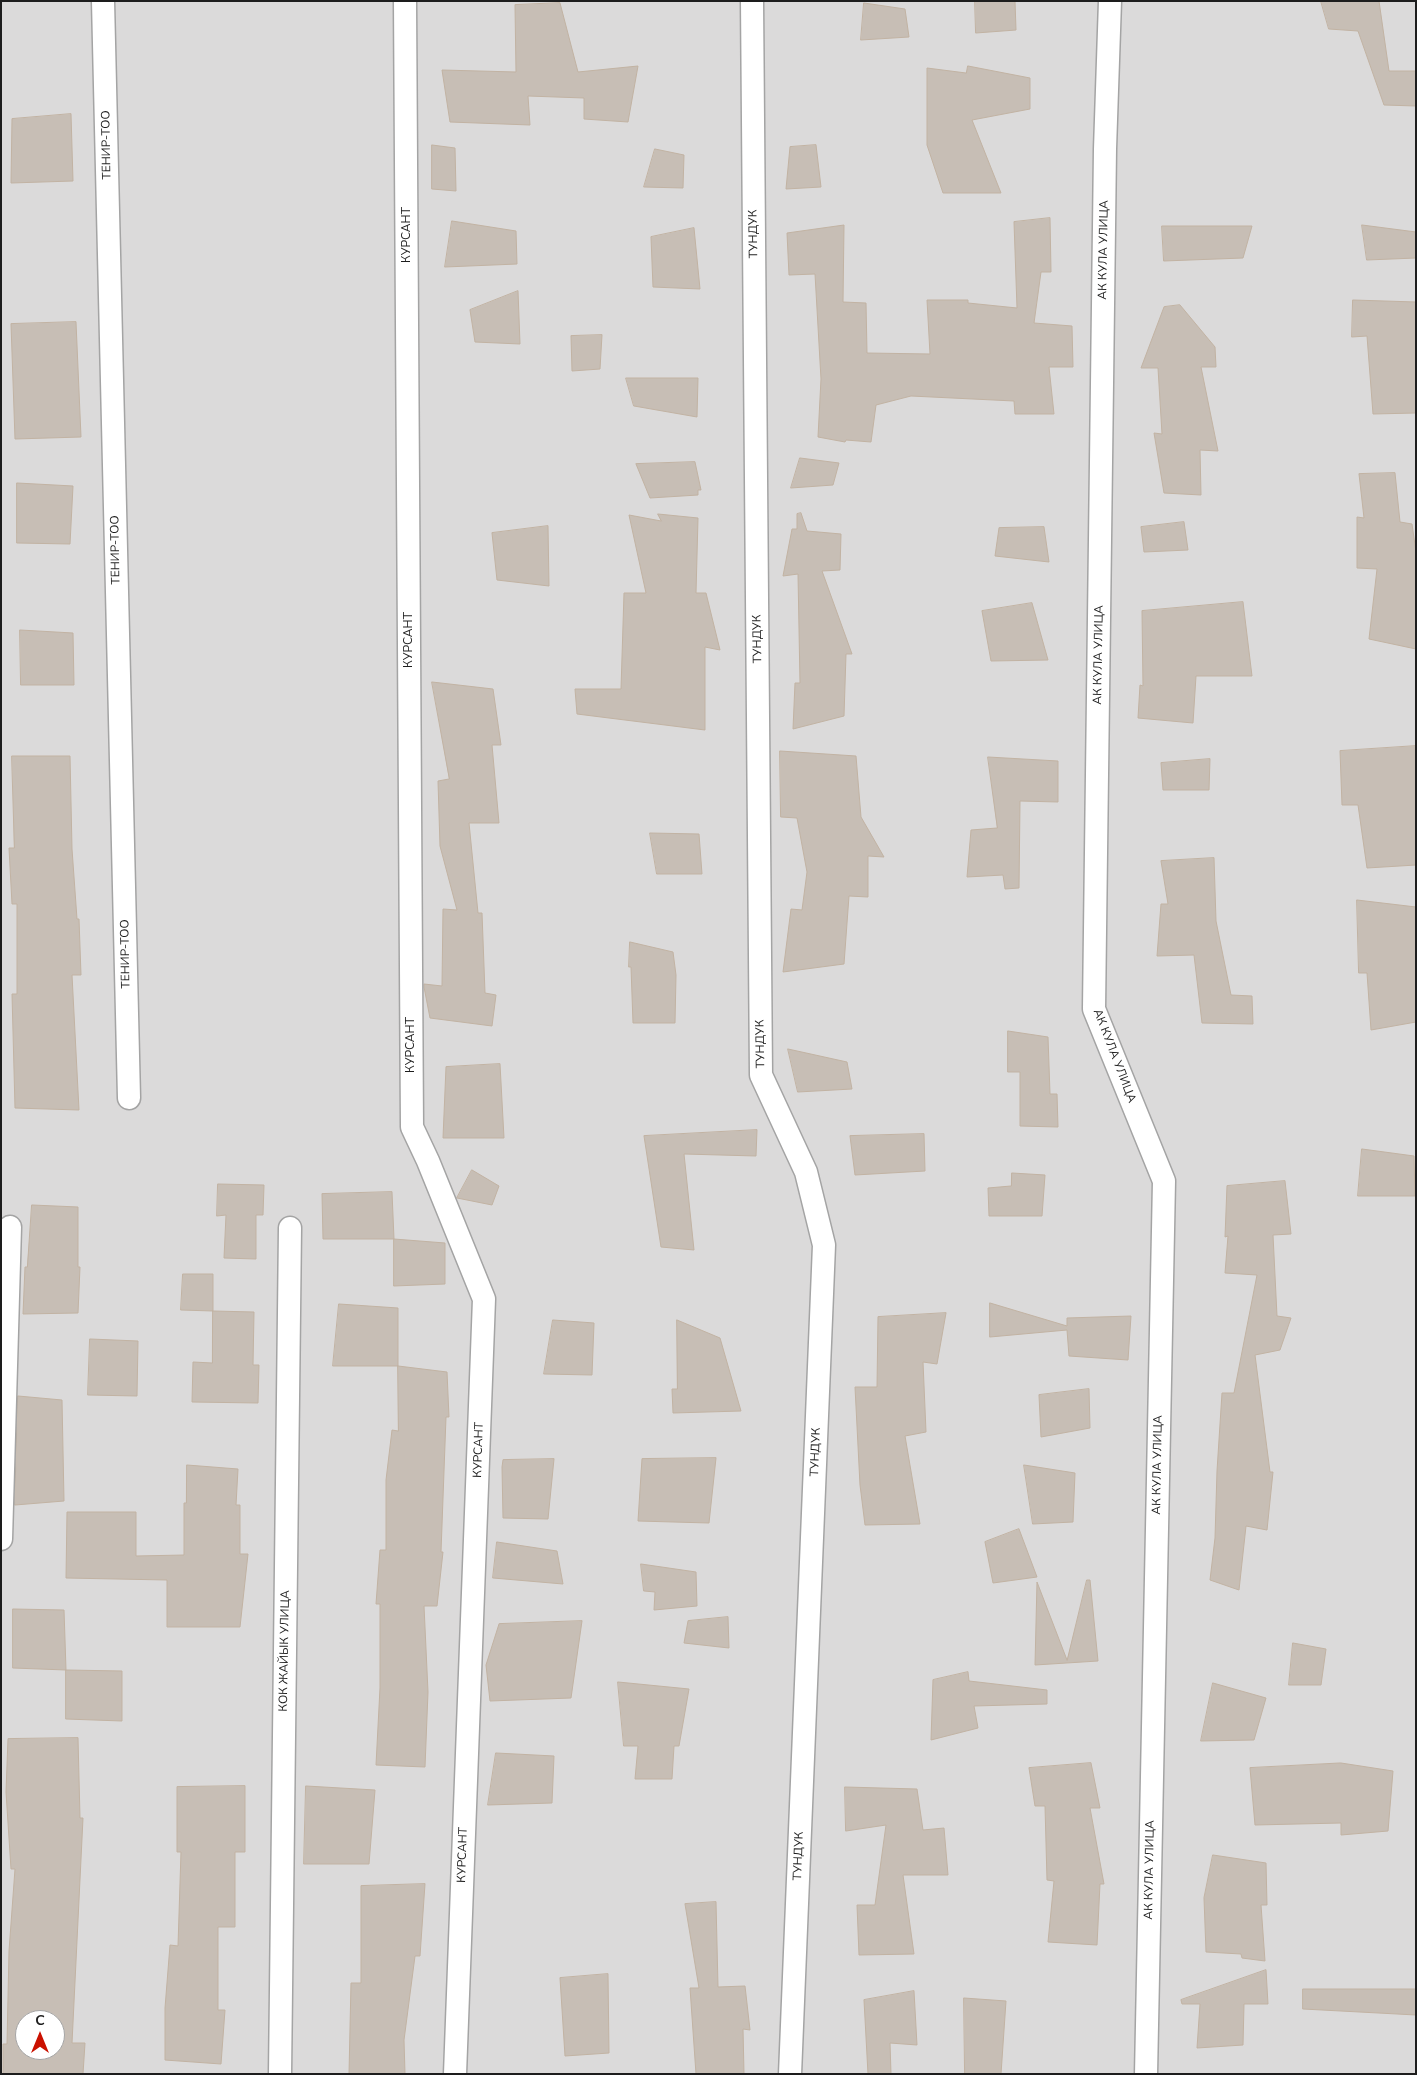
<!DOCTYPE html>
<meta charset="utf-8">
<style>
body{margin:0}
#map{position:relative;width:1417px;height:2075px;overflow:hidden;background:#efece2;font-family:"Nunito Sans",sans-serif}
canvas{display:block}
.frame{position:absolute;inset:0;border:2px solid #1d1d1d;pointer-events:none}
.north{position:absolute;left:15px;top:2010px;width:50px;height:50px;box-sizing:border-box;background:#fff;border:1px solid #a5a5a5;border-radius:50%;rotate:0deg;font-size:14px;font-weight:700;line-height:20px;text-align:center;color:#1d1d1d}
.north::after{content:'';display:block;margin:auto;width:18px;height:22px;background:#ca1100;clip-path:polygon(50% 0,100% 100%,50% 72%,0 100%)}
</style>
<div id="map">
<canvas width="1417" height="2075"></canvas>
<div class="frame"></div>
<div class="north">С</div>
</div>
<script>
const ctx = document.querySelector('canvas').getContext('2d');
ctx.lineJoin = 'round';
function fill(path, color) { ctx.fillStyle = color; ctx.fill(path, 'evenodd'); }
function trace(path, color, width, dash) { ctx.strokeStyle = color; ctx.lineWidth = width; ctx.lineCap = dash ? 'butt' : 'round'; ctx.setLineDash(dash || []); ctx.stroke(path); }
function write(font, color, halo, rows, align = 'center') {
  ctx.font = font + ' "Nunito Sans",sans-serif'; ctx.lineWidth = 4; ctx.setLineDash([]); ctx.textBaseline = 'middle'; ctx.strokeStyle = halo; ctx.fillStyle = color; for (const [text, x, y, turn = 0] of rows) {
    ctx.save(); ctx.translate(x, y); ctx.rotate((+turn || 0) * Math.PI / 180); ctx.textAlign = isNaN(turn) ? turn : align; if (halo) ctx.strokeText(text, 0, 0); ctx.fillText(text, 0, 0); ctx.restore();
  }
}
const residential = new Path2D(`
 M 1,1 L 1416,1 L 1416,2074 L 1,2074 ZM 25,2020 L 55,2020 L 55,2050 L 25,2050 Z`);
const building = new Path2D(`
 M 975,1 L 1015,1 L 1016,30 L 976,33 Z
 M 1321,1 L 1379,1 L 1389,71 L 1416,71 L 1416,106 L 1384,105 L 1358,31 L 1329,29 Z
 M 560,3 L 578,72 L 638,66 L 628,122 L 584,119 L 584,98 L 528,96 L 530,125 L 450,122 L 442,70 L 516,72 L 515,5 Z
 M 864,3 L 905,9 L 909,37 L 861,40 Z
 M 968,66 L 1030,78 L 1030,109 L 972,120 L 1001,193 L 943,193 L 927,145 L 927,68 L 966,73 Z
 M 71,114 L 73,181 L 11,183 L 12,119 Z
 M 432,145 L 455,148 L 456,191 L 432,189 Z
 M 816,145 L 821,187 L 786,189 L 790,147 Z
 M 655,149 L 684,155 L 683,188 L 644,187 Z
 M 1050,218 L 1051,272 L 1041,272 L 1034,323 L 1072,326 L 1073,367 L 1049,367 L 1054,414 L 1015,414 L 1014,401 L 911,396 L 876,405 L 871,442 L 846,440 L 845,442 L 818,437 L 821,379 L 815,274 L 789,275 L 787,233 L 844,225 L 843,302 L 866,303 L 867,353 L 930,354 L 927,300 L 968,300 L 968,303 L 1017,308 L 1014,222 Z
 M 452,221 L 516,231 L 517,264 L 445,267 Z
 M 1362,225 L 1416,232 L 1416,258 L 1367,260 Z
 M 1162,226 L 1252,226 L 1243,258 L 1164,261 Z
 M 694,228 L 700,289 L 653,287 L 651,237 Z
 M 518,291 L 520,344 L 475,342 L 470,310 Z
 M 1353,300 L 1416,302 L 1416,413 L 1373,414 L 1367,336 L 1352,337 Z
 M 1180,305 L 1215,347 L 1216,367 L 1201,367 L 1218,451 L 1200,450 L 1201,495 L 1164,493 L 1154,433 L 1162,434 L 1158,368 L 1141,368 L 1164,307 Z
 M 76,322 L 81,437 L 15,439 L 11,324 Z
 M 602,335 L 600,369 L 572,371 L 571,336 Z
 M 626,378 L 698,378 L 697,417 L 634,406 Z
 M 800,458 L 839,463 L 833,485 L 791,488 Z
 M 695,462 L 701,490 L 698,490 L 698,495 L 650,498 L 636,464 Z
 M 1395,473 L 1400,522 L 1412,524 L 1416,552 L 1416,649 L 1369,639 L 1377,569 L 1357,568 L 1357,517 L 1364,518 L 1359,474 Z
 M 17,483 L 73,486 L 70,544 L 17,543 Z
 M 801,513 L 807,531 L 841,534 L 840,570 L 822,571 L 852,654 L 846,654 L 844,716 L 793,729 L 795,683 L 800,683 L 798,574 L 783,576 L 792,529 L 797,529 L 797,514 Z
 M 658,514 L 698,518 L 696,593 L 706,593 L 720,650 L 705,647 L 705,730 L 577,714 L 575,689 L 621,689 L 624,593 L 646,593 L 629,515 L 661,521 Z
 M 1184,522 L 1188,550 L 1144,552 L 1141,527 Z
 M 548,526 L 549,586 L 497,580 L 492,533 Z
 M 1044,527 L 1049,562 L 995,556 L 999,528 Z
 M 1243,602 L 1252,676 L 1196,676 L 1193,723 L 1138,718 L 1140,685 L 1143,686 L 1142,611 Z
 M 1032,603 L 1048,660 L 991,661 L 982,611 Z
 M 20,630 L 73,633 L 74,685 L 21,685 Z
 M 432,682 L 493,689 L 501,745 L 492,745 L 499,823 L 469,823 L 478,913 L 482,913 L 485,993 L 496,995 L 492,1026 L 430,1018 L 424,987 L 424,984 L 442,986 L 443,909 L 457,910 L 440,846 L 438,781 L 449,779 Z
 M 1416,746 L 1416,865 L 1367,868 L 1358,805 L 1342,805 L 1340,751 Z
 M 780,751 L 856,756 L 861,817 L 884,857 L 868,856 L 868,897 L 849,896 L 844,964 L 783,972 L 791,909 L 802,910 L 807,872 L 797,818 L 781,817 Z
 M 12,756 L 70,756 L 72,849 L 77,919 L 79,919 L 81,975 L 72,975 L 79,1110 L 15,1108 L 12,994 L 17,994 L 17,904 L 12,904 L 9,848 L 14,848 Z
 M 988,757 L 1058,761 L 1058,802 L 1020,801 L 1019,888 L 1005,889 L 1003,875 L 967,877 L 971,830 L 997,828 Z
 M 1210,759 L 1209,790 L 1163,790 L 1161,763 Z
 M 650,833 L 699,834 L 702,874 L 657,874 Z
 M 1214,858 L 1216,921 L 1231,995 L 1252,996 L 1253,1024 L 1202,1023 L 1194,955 L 1157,956 L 1161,904 L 1168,904 L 1161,861 Z
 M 1357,900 L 1416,907 L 1416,1022 L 1371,1030 L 1367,973 L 1359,973 Z
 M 630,942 L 673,952 L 676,975 L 675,1023 L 633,1023 L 631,967 L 629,967 Z
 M 1008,1031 L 1048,1037 L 1050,1094 L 1057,1094 L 1058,1127 L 1020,1126 L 1020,1072 L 1008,1072 Z
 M 788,1049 L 847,1062 L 852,1089 L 798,1092 Z
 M 500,1064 L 504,1138 L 443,1138 L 446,1067 Z
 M 757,1130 L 756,1156 L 684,1154 L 694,1250 L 661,1247 L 644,1136 Z
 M 924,1134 L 925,1171 L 855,1175 L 850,1136 Z
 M 1362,1149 L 1414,1156 L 1415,1196 L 1358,1196 Z
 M 472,1170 L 499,1186 L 492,1205 L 457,1198 Z
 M 1012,1173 L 1045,1175 L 1042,1216 L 989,1216 L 988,1188 L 1011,1186 Z
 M 1285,1181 L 1291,1234 L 1273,1235 L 1277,1316 L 1291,1318 L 1280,1350 L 1255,1355 L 1270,1472 L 1273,1472 L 1267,1530 L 1246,1526 L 1239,1590 L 1210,1580 L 1215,1538 L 1217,1471 L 1222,1393 L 1234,1393 L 1257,1275 L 1225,1273 L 1228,1236 L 1225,1237 L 1227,1186 Z
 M 218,1184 L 264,1185 L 263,1215 L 256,1215 L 256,1259 L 224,1258 L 226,1215 L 217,1216 Z
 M 392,1192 L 394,1239 L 323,1239 L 322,1194 Z
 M 32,1205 L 78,1207 L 78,1267 L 80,1267 L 78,1313 L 23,1314 L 25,1267 L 27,1267 Z
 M 394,1239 L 445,1243 L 445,1284 L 394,1286 Z
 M 183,1274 L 213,1274 L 213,1311 L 181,1310 Z
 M 990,1303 L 1067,1326 L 1067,1318 L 1131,1316 L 1128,1360 L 1069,1356 L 1067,1330 L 990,1337 Z
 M 339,1304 L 398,1308 L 398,1366 L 333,1366 Z
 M 213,1311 L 254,1312 L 253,1365 L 259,1365 L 258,1403 L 192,1402 L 193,1362 L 212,1363 Z
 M 946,1313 L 937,1364 L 923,1362 L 926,1432 L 905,1436 L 920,1524 L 865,1525 L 860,1485 L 855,1387 L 877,1387 L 878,1317 Z
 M 553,1320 L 594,1323 L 592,1375 L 544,1374 Z
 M 677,1320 L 720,1338 L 741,1411 L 673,1413 L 672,1389 L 677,1389 Z
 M 90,1339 L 138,1341 L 137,1396 L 88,1395 Z
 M 398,1366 L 447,1372 L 449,1417 L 446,1417 L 441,1552 L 443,1552 L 437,1606 L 424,1606 L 428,1692 L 425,1767 L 376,1765 L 380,1688 L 380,1604 L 376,1604 L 380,1550 L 386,1550 L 386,1480 L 392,1430 L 398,1431 Z
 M 1089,1389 L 1090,1428 L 1041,1437 L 1039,1395 Z
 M 18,1396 L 62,1400 L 64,1501 L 15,1505 Z
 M 716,1458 L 709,1523 L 638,1521 L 642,1459 Z
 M 554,1459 L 548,1519 L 503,1518 L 502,1467 L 503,1460 Z
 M 187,1465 L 238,1469 L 236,1505 L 240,1505 L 240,1554 L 248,1554 L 240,1627 L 167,1627 L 167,1580 L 66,1578 L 67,1512 L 136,1512 L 136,1556 L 184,1555 L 184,1503 L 186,1503 Z
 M 1024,1465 L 1075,1473 L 1073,1522 L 1033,1524 Z
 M 1019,1529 L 1037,1577 L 993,1583 L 985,1542 Z
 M 497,1542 L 557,1551 L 563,1584 L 493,1578 Z
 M 641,1564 L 696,1572 L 697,1606 L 654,1610 L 655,1592 L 644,1591 Z
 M 1087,1580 L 1090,1580 L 1098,1661 L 1035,1665 L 1037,1582 L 1067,1660 Z
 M 13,1609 L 64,1610 L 66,1670 L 13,1668 Z
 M 728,1617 L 729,1648 L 684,1643 L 688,1621 Z
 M 582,1621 L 571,1698 L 490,1701 L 486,1665 L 499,1624 Z
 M 1293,1643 L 1326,1649 L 1321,1685 L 1289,1685 Z
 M 66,1670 L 122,1671 L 122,1721 L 66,1719 Z
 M 968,1672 L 969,1681 L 1047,1690 L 1047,1704 L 974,1706 L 978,1728 L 931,1740 L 933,1680 Z
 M 618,1682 L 689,1689 L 679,1746 L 674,1746 L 672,1779 L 635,1779 L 638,1746 L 624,1746 Z
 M 1213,1683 L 1266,1698 L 1254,1740 L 1201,1741 Z
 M 78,1738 L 80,1818 L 83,1818 L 72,2043 L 85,2043 L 83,2074 L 3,2074 L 3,2044 L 7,2044 L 9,1951 L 15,1869 L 11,1869 L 6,1792 L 8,1739 ZM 25,2020 L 55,2020 L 55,2050 L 25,2050 Z
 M 496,1753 L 554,1756 L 552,1803 L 488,1805 Z
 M 1091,1763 L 1100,1808 L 1090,1808 L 1104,1884 L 1100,1884 L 1097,1945 L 1048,1942 L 1054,1881 L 1047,1880 L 1045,1806 L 1035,1806 L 1029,1768 Z
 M 1341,1763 L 1393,1771 L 1388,1831 L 1341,1835 L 1341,1823 L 1255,1825 L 1250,1768 Z
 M 245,1786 L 245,1852 L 235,1852 L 235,1927 L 218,1927 L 218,2010 L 225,2010 L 221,2064 L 165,2060 L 165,2008 L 170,1945 L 178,1946 L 181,1852 L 177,1852 L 177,1787 Z
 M 306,1786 L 375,1790 L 369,1864 L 304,1864 Z
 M 845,1787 L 917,1789 L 923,1830 L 944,1828 L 948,1875 L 903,1875 L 914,1954 L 859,1955 L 857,1905 L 875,1905 L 886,1825 L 846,1831 Z
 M 1213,1855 L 1266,1863 L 1267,1905 L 1261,1905 L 1265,1961 L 1242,1958 L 1241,1954 L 1206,1952 L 1204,1898 Z
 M 425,1884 L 420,1956 L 415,1956 L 404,2040 L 405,2074 L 349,2074 L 351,1983 L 361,1983 L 361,1886 Z
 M 716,1902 L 718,1987 L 745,1986 L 750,2030 L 743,2029 L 744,2074 L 696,2074 L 690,1988 L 699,1988 L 685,1904 Z
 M 1266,1970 L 1268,2004 L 1244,2004 L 1243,2045 L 1197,2048 L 1200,2004 L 1182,2004 L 1181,2000 Z
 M 608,1974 L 609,2053 L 565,2056 L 560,1978 Z
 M 1303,1989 L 1416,1989 L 1416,2015 L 1303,2009 Z
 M 914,1991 L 917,2045 L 890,2043 L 891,2074 L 868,2074 L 864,2000 Z
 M 964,1998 L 1006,2001 L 1001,2074 L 965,2074 Z`);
const street = new Path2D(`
 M 103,1 L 129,1098
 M 405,1 L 412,1127 L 428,1161 L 484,1299 L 455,2074
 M 752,1 L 761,1075 L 806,1172 L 824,1245 L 790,2074
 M 1110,1 L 1105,149 L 1094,1009 L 1164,1181 L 1146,2074
 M 1,1539 L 10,1227
 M 280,2074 L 290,1228`);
const streetNames = [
 ["ТЕНИР-ТОО",107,145,-91],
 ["ТУНДУК",754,234,-91],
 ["КУРСАНТ",407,235,-90],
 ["АК КУЛА УЛИЦА",1104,250,-89],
 ["ТЕНИР-ТОО",116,550,-91],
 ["ТУНДУК",758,639,-91],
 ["КУРСАНТ",409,640,-90],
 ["АК КУЛА УЛИЦА",1099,655,-89],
 ["ТЕНИР-ТОО",126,954,-91],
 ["ТУНДУК",761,1044,-91],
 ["КУРСАНТ",411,1045,-90],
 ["АК КУЛА УЛИЦА",1114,1056,69],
 ["КУРСАНТ",479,1450,-88],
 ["ТУНДУК",816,1452,-88],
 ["АК КУЛА УЛИЦА",1158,1465,-89],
 ["КОК ЖАЙЫК УЛИЦА",285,1651,-89],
 ["КУРСАНТ",463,1855,-88],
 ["ТУНДУК",799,1856,-88],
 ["АК КУЛА УЛИЦА",1150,1870,-89]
];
fill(residential, '#dbdada');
fill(building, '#c7beb5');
trace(building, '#c2b3a3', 1);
trace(street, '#a4a4a4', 25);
trace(street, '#fff', 22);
write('12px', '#1d1d1d', '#fff', streetNames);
</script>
